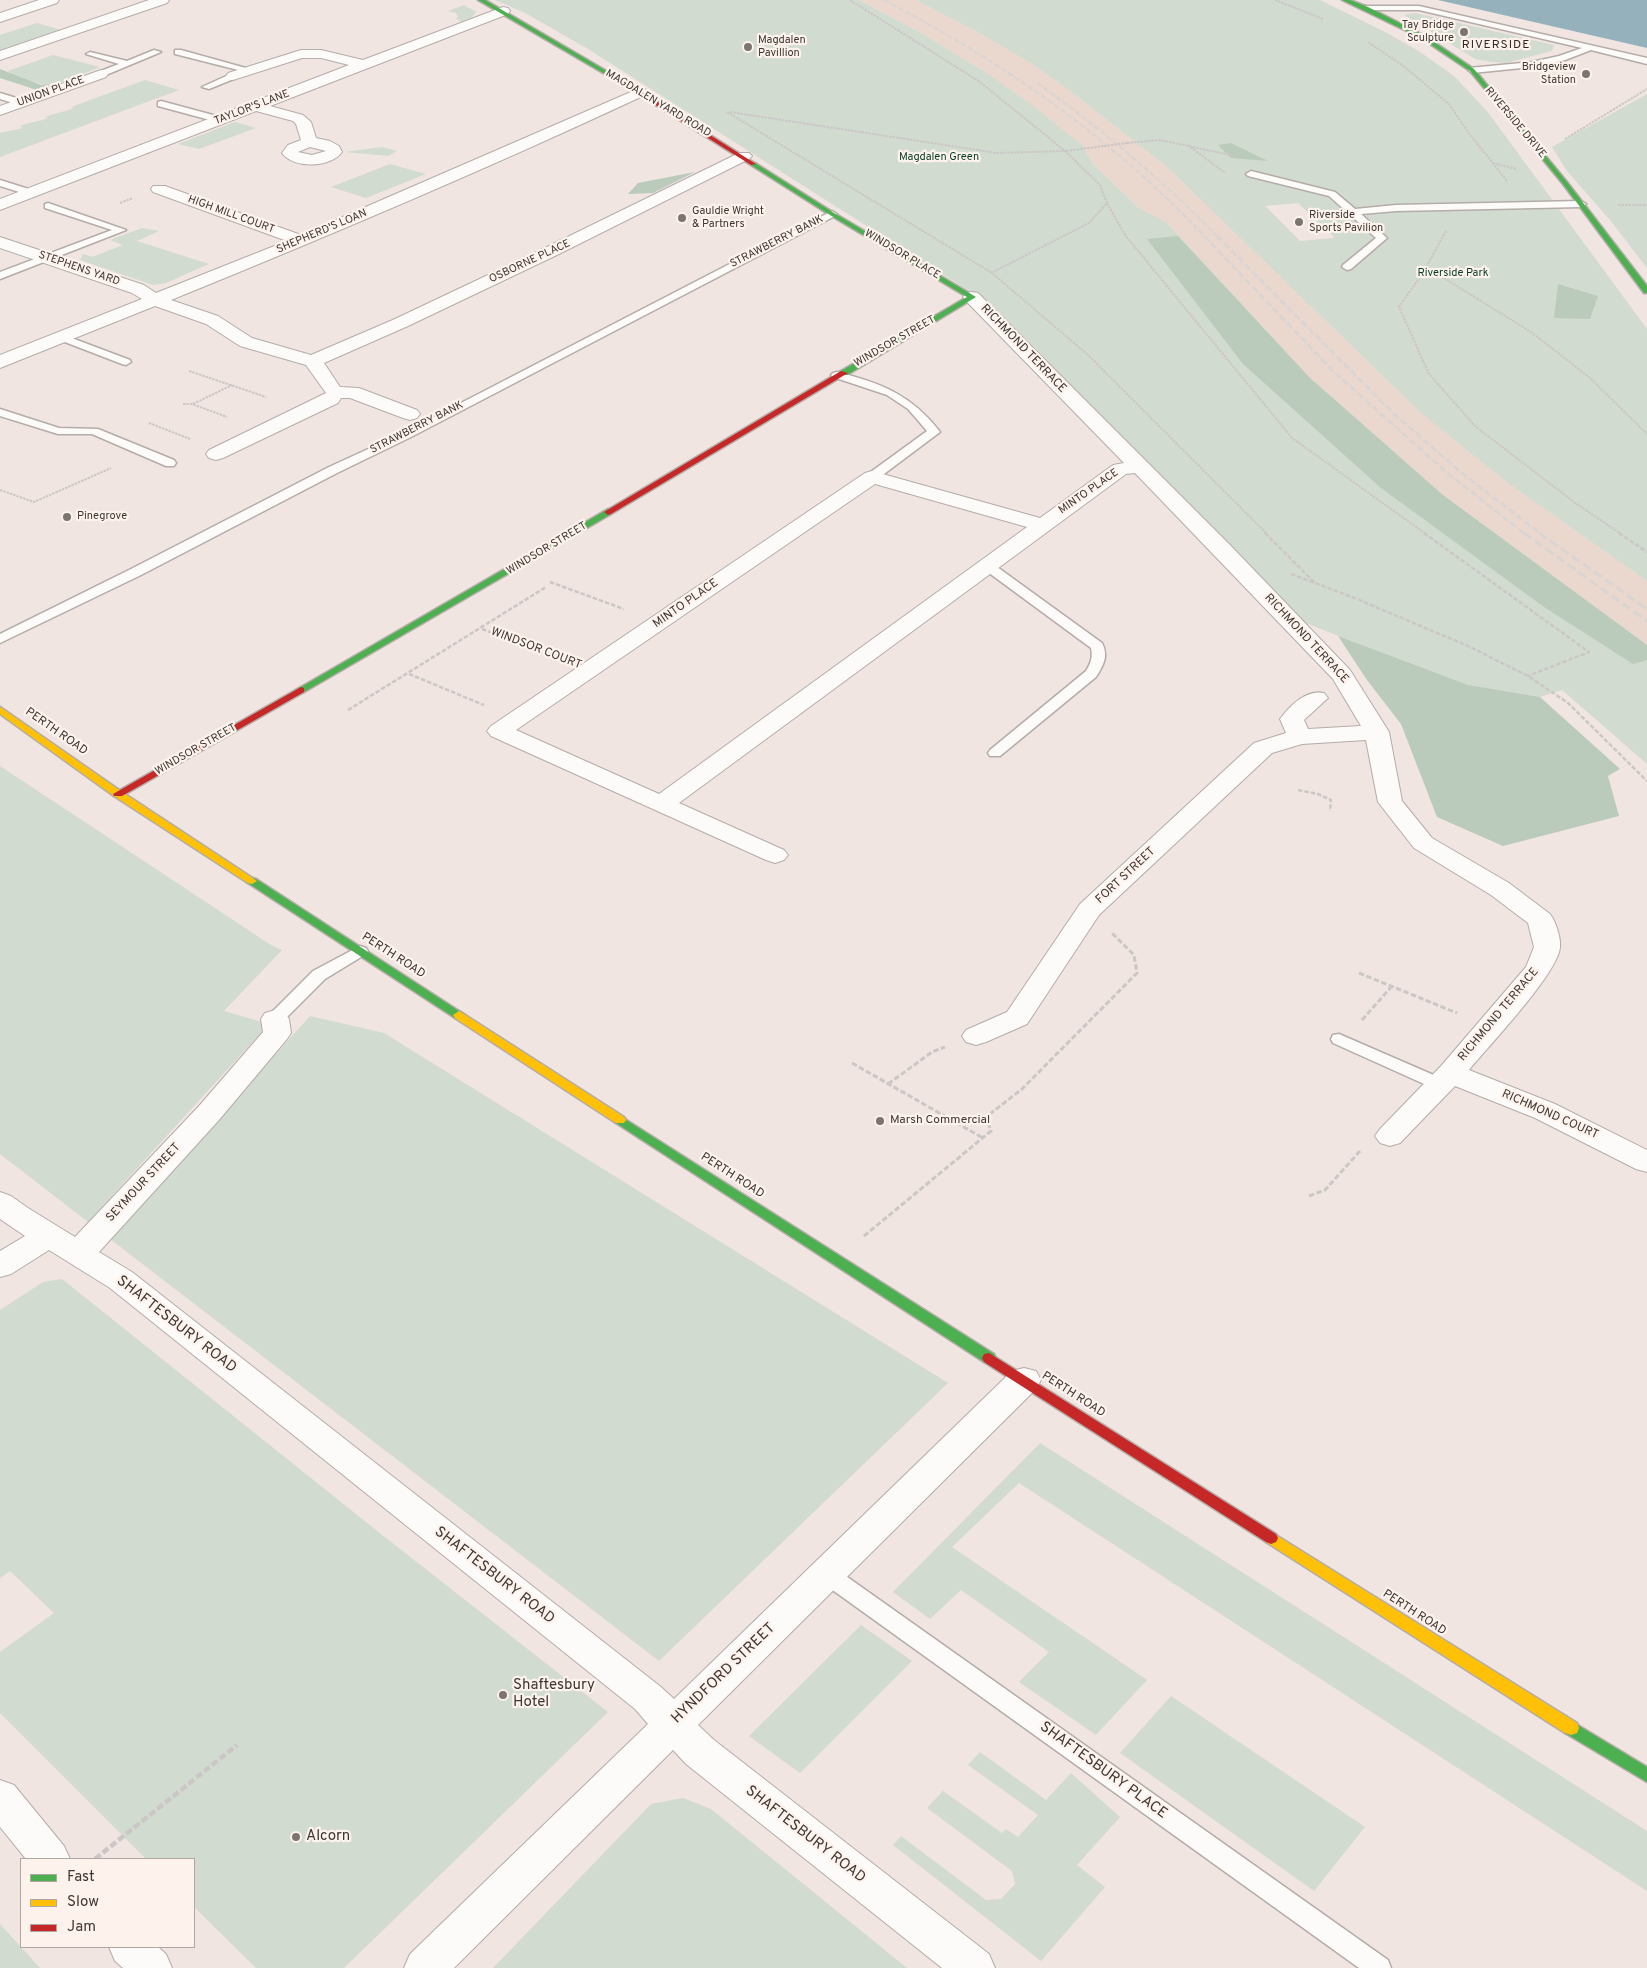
<!DOCTYPE html>
<style>
body{margin:0}
#map{position:relative;width:1647px;height:1968px;overflow:hidden;background:#f0e5e0;font-family:Overpass,sans-serif}
canvas{display:block}
.legend{position:absolute;left:20px;top:1858px;width:175px;height:90px;box-sizing:border-box;background:#fdf2ec;border:1px solid #b1a7a2;margin:0;padding:6px 9px;list-style:none;font-size:15px;color:#3e3733}
.legend li{display:flex;align-items:center;gap:10px;height:25px}
.legend b{width:25px;border:1px solid #b1a7a2}
</style>
<div id="map">
<canvas width="1647" height="1968"></canvas>
<ul class="legend">
<li><b style="height:6px;background:#4caf50"></b>Fast</li>
<li><b style="height:6px;background:#ffc107"></b>Slow</li>
<li><b style="height:6px;background:#c62828"></b>Jam</li>
</ul>
</div>
<script>
const ctx = document.querySelector('canvas').getContext('2d');
ctx.lineJoin = 'round';
function fill(path, color) { ctx.fillStyle = color; ctx.fill(path, 'evenodd'); }
function trace(path, color, width, dash) { ctx.strokeStyle = color; ctx.lineWidth = width; ctx.lineCap = dash ? 'butt' : 'round'; ctx.setLineDash(dash || []); ctx.stroke(path); }
function write(font, color, halo, rows, align = 'center') {
  ctx.font = font + ' Overpass,sans-serif'; ctx.lineWidth = 4.5; ctx.setLineDash([]); ctx.textBaseline = 'middle'; ctx.strokeStyle = halo; ctx.fillStyle = color; for (const [text, x, y, turn = 0] of rows) {
    ctx.save(); ctx.translate(x, y); ctx.rotate((+turn || 0) * Math.PI / 180); ctx.textAlign = isNaN(turn) ? turn : align; if (halo) ctx.strokeText(text, 0, 0); ctx.fillText(text, 0, 0); ctx.restore();
  }
}
const built = new Path2D(`
 M 859,0 L 916,0 L 983,35 L 1032,64 L 1069,90 L 1168,168 L 1422,414 L 1509,484 L 1647,581 L 1647,645 L 1443,495 L 1310,378 L 1166,222 L 1138,207 L 1093,164 L 1082,145 L 993,77 L 923,34 Z`);
const green = new Path2D(`
 M 495,0 L 859,0 L 923,34 L 993,77 L 1034,107 L 1082,145 L 1093,164 L 1139,208 L 1166,222 L 1310,378 L 1443,495 L 1647,645 L 1647,764 L 1562,690 L 1540,697 L 1463,685 L 1298,620 L 980,298 L 588,49 L 525,13 Z
 M 916,0 L 1320,0 L 1391,35 L 1420,52 L 1454,76 L 1487,111 L 1647,329 L 1647,581 L 1509,484 L 1422,414 L 1168,168 L 1069,90 L 1032,64 L 983,35 ZM 1298,203 L 1334,237 L 1334,238 L 1300,241 L 1265,206 Z
 M 464,5 L 476,12 L 471,18 L 461,22 L 456,18 L 458,17 L 456,13 L 448,11 Z
 M 1415,13 L 1554,45 L 1552,51 L 1506,63 L 1491,62 L 1475,59 L 1404,15 Z
 M 37,23 L 65,31 L 0,54 L 0,35 Z
 M 53,55 L 100,67 L 62,83 L 45,85 L 19,78 L 8,71 Z
 M 145,80 L 179,90 L 0,157 L 0,133 L 23,128 L 20,126 C 30,122 38,122 48,118 L 45,117 C 55,113 64,112 74,108 L 71,107 Z
 M 1647,94 L 1647,268 L 1610,220 L 1567,171 L 1552,147 Z
 M 235,122 L 256,128 L 199,149 L 178,144 Z
 M 382,147 L 397,151 L 388,156 L 345,152 Z
 M 390,164 L 426,174 L 366,198 L 331,187 Z
 M 142,228 L 159,231 L 137,241 L 209,264 L 166,283 L 153,285 L 80,260 L 83,254 L 92,257 L 123,245 L 110,240 Z
 M 0,766 L 271,945 L 282,950 L 224,1011 L 269,1024 L 88,1222 L 0,1154 Z
 M 310,1016 L 384,1033 L 948,1383 L 659,1661 L 110,1239 Z
 M 62,1279 L 381,1534 L 608,1712 L 344,1968 L 256,1968 L 194,1907 L 194,1859 L 146,1859 L 0,1713 L 0,1652 L 54,1613 L 10,1571 L 0,1578 L 0,1310 L 43,1282 Z
 M 1040,1443 L 1647,1831 L 1647,1891 L 1019,1483 L 952,1547 L 1147,1680 L 1096,1735 L 1019,1682 L 1049,1652 L 961,1590 L 930,1619 L 893,1592 Z
 M 861,1625 L 912,1661 L 800,1773 L 749,1736 Z
 M 1171,1696 L 1365,1827 L 1314,1891 L 1120,1753 Z
 M 980,1752 L 1046,1800 L 1071,1773 L 1120,1817 L 1077,1865 L 1105,1887 L 1041,1961 L 893,1845 L 901,1836 L 986,1900 L 1001,1899 L 1015,1884 L 1012,1871 L 927,1808 L 943,1791 L 1002,1833 L 1006,1829 L 1018,1837 L 1038,1815 L 968,1765 Z
 M 683,1798 L 711,1809 L 907,1968 L 493,1968 L 651,1804 Z
 M 0,1924 L 40,1968 L 0,1968 Z`);
const forest = new Path2D(`
 M 0,69 L 41,85 L 62,83 L 40,91 L 0,78 Z
 M 1231,143 L 1268,161 L 1231,158 L 1218,145 Z
 M 695,172 L 653,193 L 628,194 L 638,183 Z
 M 1178,236 L 1310,378 L 1443,495 L 1647,645 L 1647,660 L 1633,664 L 1544,607 L 1381,488 L 1243,364 L 1147,239 Z
 M 1558,284 L 1598,296 L 1590,319 L 1554,318 Z
 M 1338,636 L 1468,685 L 1540,697 L 1620,769 L 1608,776 L 1619,816 L 1503,846 L 1437,817 L 1401,724 L 1367,680 Z`);
const water = new Path2D(`
 M 1438,0 L 1647,0 L 1647,48 Z`);
const pathFar3 = new Path2D(`
 M 850,0 L 980,82 L 1065,151 L 1100,185 L 1107,203 L 1089,223 L 991,273
 M 1275,0 L 1323,19
 M 1368,42 L 1402,65 L 1449,104 L 1468,132 L 1507,181
 M 727,112 L 992,273 L 1087,354 L 1267,534
 M 730,112 L 997,153 L 1065,151 L 1104,146
 M 1565,139 L 1647,89
 M 1127,143 L 1160,140 L 1235,156
 M 1188,145 L 1225,173
 M 1493,163 L 1516,169
 M 120,203 L 133,198
 M 1107,203 L 1125,235 L 1292,438 L 1426,534
 M 1618,205 L 1647,205
 M 1446,231 L 1424,271 L 1399,307 L 1429,374 L 1475,426 L 1574,502 L 1621,534
 M 1426,267 L 1531,332 L 1590,378 L 1647,434
 M 189,371 L 266,397
 M 183,404 L 192,404 L 227,417
 M 193,404 L 232,385
 M 149,423 L 190,439
 M 0,490 L 34,502 L 111,468`);
const pathFar2 = new Path2D(`
 M 1265,533 L 1316,584
 M 1424,533 L 1589,652 L 1528,676
 M 1619,533 L 1647,552
 M 1291,574 L 1352,597 L 1468,646 L 1528,676 L 1568,703 L 1647,781
 M 550,582 L 624,609
 M 482,629 L 554,656
 M 409,674 L 484,705
 M 348,710 L 546,587
 M 1298,790 L 1318,794 L 1331,800 L 1330,811`);
const pathFar1 = new Path2D(`
 M 1359,973 L 1457,1013
 M 1362,1020 L 1392,986
 M 852,1063 L 983,1138
 M 888,1084 L 932,1052 L 945,1047
 M 1309,1196 L 1325,1190 L 1360,1151
 M 864,1236 L 991,1131 L 986,1117 L 1022,1089 L 1137,973 L 1134,955 L 1112,933`);
const path = new Path2D(`
 M 95,1859 L 237,1745`);
const lane = new Path2D(`
 M 1363,6 L 1419,6 L 1647,58 L 1647,64 L 1591,50 L 1565,60 L 1532,67 L 1472,73 L 1468,70 L 1469,68 L 1532,62 L 1559,56 L 1582,48 L 1419,10 L 1363,10 Z
 M 154,50 L 161,52 L 101,77 L 97,74 L 98,72 L 119,64 L 86,54 L 90,52 L 127,61 Z
 M 175,50 L 181,50 L 253,70 L 246,72 L 175,54 Z
 M 233,73 L 236,74 L 236,78 L 209,89 L 202,87 Z
 M 0,93 L 26,101 L 27,103 L 23,106 L 0,99 Z
 M 161,101 L 224,118 L 225,120 L 221,123 L 158,106 L 158,102 Z
 M 1251,171 L 1335,192 L 1355,209 L 1396,205 L 1581,201 L 1586,204 L 1581,207 L 1396,211 L 1361,214 L 1387,238 L 1351,269 L 1347,270 L 1342,267 L 1343,265 L 1376,238 L 1329,196 L 1248,176 L 1246,174 Z
 M 0,180 L 35,191 L 37,193 L 32,196 L 0,186 Z
 M 48,203 L 126,230 L 0,279 L 0,272 L 112,230 L 45,208 L 45,204 Z
 M 832,211 L 837,214 L 835,216 L 411,437 L 337,473 L 141,575 L 0,643 L 0,634 L 131,569 L 329,467 L 403,433 Z
 M 61,334 L 130,360 L 131,362 L 126,365 L 122,364 L 57,339 L 56,337 Z
 M 837,372 C 881,383 912,395 940,432 L 876,480 L 868,480 L 866,477 L 868,474 L 927,431 L 908,409 L 887,395 L 833,377 L 831,375 L 833,373 Z
 M 0,409 L 59,428 L 98,429 L 174,460 L 176,463 L 174,466 L 166,466 L 92,434 L 58,434 L 0,416 Z
 M 989,563 L 993,564 L 1102,643 C 1109,656 1103,666 1096,677 L 1000,756 L 990,756 L 988,753 L 990,750 L 1086,671 C 1091,663 1093,657 1091,648 L 985,570 L 983,567 L 985,564 Z
 M 360,946 L 366,948 L 368,951 L 366,954 L 325,979 L 281,1023 L 275,1024 L 269,1023 L 267,1019 L 269,1015 L 313,971 Z
 M 1339,1034 L 1445,1080 L 1448,1084 L 1445,1088 L 1439,1090 L 1433,1088 L 1333,1043 L 1331,1039 L 1333,1035 Z
 M 828,1566 L 836,1569 L 1388,1960 L 1391,1968 L 1359,1968 L 820,1581 L 817,1575 L 820,1569 Z`);
const street = new Path2D(`
 M 39,0 L 59,0 L 57,3 L 0,22 L 0,13 Z
 M 149,0 L 169,0 L 167,3 L 0,60 L 0,51 Z
 M 503,7 L 508,8 L 510,11 L 508,14 L 270,106 L 303,115 L 311,122 L 316,138 L 330,141 L 339,146 L 342,152 C 331,168 293,169 282,153 L 288,145 L 301,140 L 296,124 L 293,121 L 256,111 L 0,210 L 0,199 L 349,65 L 321,58 L 302,58 L 233,80 L 228,79 L 226,76 L 228,73 L 301,50 L 321,50 L 363,60 ZM 310,147 L 326,151 L 312,155 L 298,152 Z
 M 101,70 L 106,71 L 108,74 L 106,77 L 0,115 L 0,106 Z
 M 640,88 L 645,89 L 647,92 L 645,95 C 489,168 331,235 171,300 L 218,316 L 252,338 L 311,355 L 395,319 L 547,247 L 739,153 L 749,153 L 752,156 L 749,159 L 559,254 L 408,326 L 324,363 L 340,387 L 359,388 L 417,410 L 420,414 L 417,418 L 410,420 L 403,418 L 350,398 L 341,398 L 338,403 L 223,458 L 216,460 L 209,458 L 206,454 L 209,450 L 326,393 L 306,365 L 240,346 L 206,324 L 155,306 L 0,368 L 0,355 L 142,299 L 132,293 L 0,248 L 0,237 L 144,285 L 156,293 L 287,241 L 153,192 L 151,189 L 153,186 L 165,186 L 301,235 Z
 M 972,292 L 978,293 L 1230,545 L 1350,670 L 1389,732 L 1402,801 L 1432,838 L 1509,883 L 1550,914 C 1556,922 1561,938 1560,947 C 1559,972 1488,1047 1469,1070 L 1555,1104 L 1647,1150 L 1647,1172 L 1636,1169 L 1535,1118 L 1455,1086 L 1400,1143 L 1390,1146 L 1380,1143 L 1375,1136 L 1380,1129 L 1441,1066 L 1526,967 L 1534,947 L 1528,923 L 1491,895 L 1414,848 L 1378,802 L 1366,740 L 1302,744 L 1272,753 L 1099,915 L 1027,1024 L 986,1042 L 976,1045 L 966,1042 L 962,1036 L 966,1030 L 1007,1012 L 1080,904 L 1254,743 L 1286,733 L 1280,719 C 1290,705 1307,689 1324,693 L 1328,698 L 1304,720 L 1308,729 L 1361,726 L 1333,679 L 1135,473 L 1126,474 L 679,803 L 784,850 L 788,855 L 784,860 L 775,863 L 766,860 L 491,736 L 487,731 L 491,726 L 865,473 L 872,471 L 879,473 L 1040,518 L 1113,465 L 1124,463 L 966,301 L 963,297 L 966,293 ZM 875,484 L 1027,527 L 659,794 L 516,730 Z
 M 275,1010 L 285,1013 L 289,1019 L 291,1033 L 287,1039 L 219,1120 L 99,1252 L 132,1272 L 661,1687 L 674,1699 L 1012,1371 L 1024,1368 L 1036,1371 L 1041,1380 L 1036,1389 L 698,1725 L 714,1740 L 989,1954 L 995,1968 L 942,1968 L 686,1764 L 673,1750 L 454,1968 L 404,1968 L 410,1954 L 648,1724 L 635,1709 L 110,1288 L 49,1250 L 11,1274 L 0,1277 L 0,1251 L 25,1236 L 0,1219 L 0,1192 L 11,1196 L 28,1208 L 75,1237 L 199,1106 L 263,1032 L 261,1019 L 265,1013 Z
 M 0,1780 L 14,1785 L 64,1846 L 70,1859 L 26,1859 L 0,1827 Z
 M 109,1947 L 158,1947 L 166,1954 L 172,1968 L 123,1968 L 115,1961 Z`);
const fast = new Path2D(`
 M 478,0 L 485,0 L 627,83 L 622,84 Z
 M 1342,0 L 1350,0 L 1368,7 L 1425,36 L 1474,69 L 1567,182 L 1647,286 L 1647,293 L 1644,293 L 1563,184 L 1470,71 L 1421,38 Z
 M 751,163 L 755,163 L 834,213 L 976,297 L 847,375 L 841,375 L 841,371 L 967,297 L 830,215 L 751,165 Z
 M 608,509 L 611,510 L 611,514 L 304,692 L 298,692 L 296,690 Z
 M 252,878 L 256,879 L 465,1015 L 463,1018 L 455,1018 L 248,883 L 247,881 Z
 M 620,1116 L 994,1354 L 996,1358 L 994,1362 L 989,1363 L 984,1362 L 616,1123 L 614,1120 L 616,1117 Z
 M 1571,1721 L 1647,1767 L 1647,1782 L 1565,1733 L 1563,1728 L 1565,1723 Z`);
const slow = new Path2D(`
 M 0,707 L 122,792 L 257,881 L 252,884 L 248,883 L 114,796 L 0,714 Z
 M 459,1011 L 624,1117 L 626,1120 L 624,1123 L 616,1123 L 455,1018 L 453,1015 Z
 M 1271,1532 L 1577,1723 L 1579,1728 L 1577,1733 L 1571,1735 L 1565,1733 L 1266,1542 L 1264,1538 L 1266,1534 Z`);
const jam = new Path2D(`
 M 622,82 L 626,82 L 756,164 L 751,165 L 622,84 Z
 M 841,371 L 848,373 L 611,514 L 608,515 L 604,512 Z
 M 301,687 L 304,688 L 304,692 L 122,796 L 114,796 L 113,794 Z
 M 989,1353 L 1276,1534 L 1278,1538 L 1276,1542 L 1271,1544 L 1266,1542 L 984,1362 L 982,1358 L 984,1354 Z`);
const railFar2 = new Path2D(`
 M 884,0 C 1003,62 1113,139 1205,237
 M 1037,83 C 1102,129 1162,180 1218,237`);
const railFar1 = new Path2D(`
 M 1204,236 L 1333,371 L 1445,471 L 1525,534
 M 1217,236 L 1394,414 L 1463,474 L 1541,534`);
const rail = new Path2D(`
 M 1524,533 L 1647,621
 M 1539,533 L 1647,609`);
const pathBridge = new Path2D(`
 M 1104,146 L 1127,143`);
const markers = [
 [1464,32,5,"#7c7470"],
 [748,47,5,"#7c7470"],
 [1586,74,5,"#7c7470"],
 [682,218,5,"#7c7470"],
 [1299,222,5,"#7c7470"],
 [67,517,5,"#7c7470"],
 [880,1121,5,"#7c7470"],
 [503,1695,5,"#7c7470"],
 [296,1837,5,"#7c7470"]
];
const farPoinames = [
 ["Tay Bridge",1454,26,"right"],
 ["Sculpture",1454,39,"right"],
 ["Magdalen",758,41],
 ["Pavillion",758,54],
 ["Bridgeview",1576,68,"right"],
 ["Station",1576,81,"right"],
 ["Gauldie Wright",692,212],
 ["& Partners",692,225],
 ["Riverside",1309,216],
 ["Sports Pavilion",1309,229],
 ["Pinegrove",77,517]
];
const farStreetnames = [
 ["UNION PLACE",51,92,-20],
 ["MAGDALEN YARD ROAD",658,104,31],
 ["TAYLOR'S LANE",252,108,-21],
 ["RIVERSIDE DRIVE",1515,123,50],
 ["HIGH MILL COURT",231,215,20],
 ["SHEPHERD'S LOAN",322,232,-23],
 ["STRAWBERRY BANK",777,242,-27],
 ["WINDSOR PLACE",902,255,31],
 ["OSBORNE PLACE",530,262,-25],
 ["STEPHENS YARD",79,269,19],
 ["WINDSOR STREET",895,342,-30],
 ["STRAWBERRY BANK",417,428,-27],
 ["MINTO PLACE",1089,492,-35],
 ["WINDSOR STREET",547,549,-31],
 ["WINDSOR STREET",196,750,-30]
];
const farParknames = [
 ["Magdalen Green",939,158],
 ["Riverside Park",1453,274]
];
const farQuarternames = [
 ["RIVERSIDE",1496,46]
];
const streetNames = [
 ["RICHMOND TERRACE",1023,349,46],
 ["MINTO PLACE",686,604,-35],
 ["RICHMOND TERRACE",1306,639,47],
 ["WINDSOR COURT",536,649,21],
 ["PERTH ROAD",56,732,35],
 ["FORT STREET",1126,876,-43],
 ["PERTH ROAD",393,956,33],
 ["RICHMOND TERRACE",1499,1015,-50],
 ["RICHMOND COURT",1550,1115,24],
 ["PERTH ROAD",732,1176,33],
 ["SEYMOUR STREET",144,1183,-47],
 ["PERTH ROAD",1073,1395,33],
 ["PERTH ROAD",1414,1613,33]
];
const poiNames = [
 ["Marsh Commercial",890,1121]
];
const nearStreetnames = [
 ["SHAFTESBURY ROAD",176,1325,38],
 ["SHAFTESBURY ROAD",494,1576,38],
 ["HYNDFORD STREET",724,1674,-44],
 ["SHAFTESBURY PLACE",1103,1771,36],
 ["SHAFTESBURY ROAD",805,1835,38]
];
const nearPoinames = [
 ["Shaftesbury",513,1686],
 ["Hotel",513,1703],
 ["Alcorn",306,1837]
];
fill(built, '#ead7ce');
fill(green, '#d2dbd0');
fill(forest, '#bacbbc');
fill(water, '#95b2bc');
trace(lane, '#b4aca8', 3);
trace(street, '#b4aca8', 2);
trace(fast, '#b4aca8', 3);
trace(slow, '#b4aca8', 3);
trace(jam, '#b4aca8', 3);
trace(pathFar3, '#cbc7c6', 2, [2.5, 1]);
trace(pathFar2, '#cbc7c6', 2.5, [4.5, 2]);
trace(pathFar1, '#cbc7c6', 3, [5.5, 2.5]);
trace(path, '#cbc7c6', 4.5, [7, 3]);
fill(lane, '#fdfbfa');
fill(street, '#fdfbfa');
fill(fast, '#4caf50');
fill(slow, '#ffc107');
fill(jam, '#c62828');
trace(railFar2, '#d8d5d3', 2, [5.5, 2.5]);
trace(railFar1, '#d8d5d3', 2.5, [7, 3]);
trace(rail, '#d8d5d3', 3, [9, 4.5]);
trace(pathBridge, '#cbc7c6', 2, [2.5, 1]);
for (const [x, y, r, color] of markers) { const dot = new Path2D(); dot.arc(x, y, r, 0, 2 * Math.PI); ctx.fillStyle = color; ctx.fill(dot); trace(dot, '#fdf2ec', 2); }
write('11px', '#3e3733', '#fdf2ec', farPoinames, 'left');
write('11px', '#3e3733', '#fdf2ec', farStreetnames);
write('11px', '#063d26', '#fdf2ec', farParknames);
ctx.letterSpacing = '1px';
write('12px', '#352720', '#fdf2ec', farQuarternames);
ctx.letterSpacing = '0px';
write('12px', '#3e3733', '#fdf2ec', streetNames);
write('12px', '#3e3733', '#fdf2ec', poiNames, 'left');
write('15px', '#3e3733', '#fdf2ec', nearStreetnames);
write('15px', '#3e3733', '#fdf2ec', nearPoinames, 'left');
</script>
